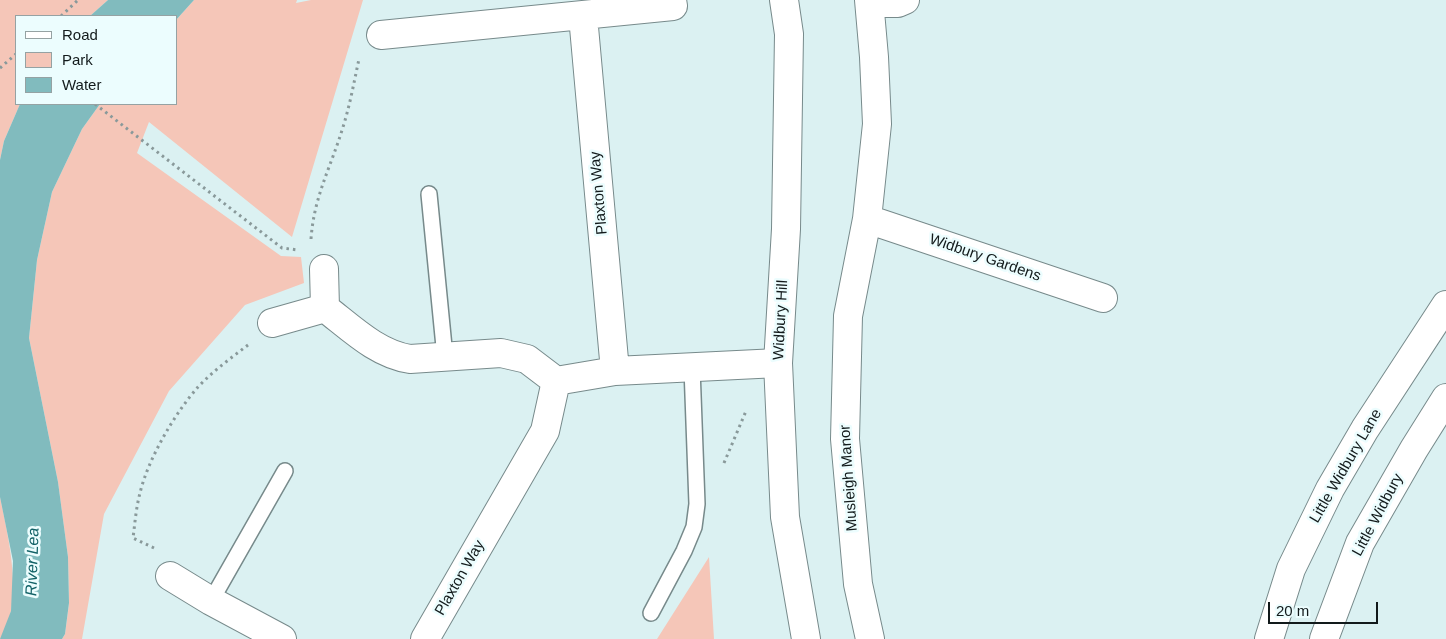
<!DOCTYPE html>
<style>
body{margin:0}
#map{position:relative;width:1446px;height:639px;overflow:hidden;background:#dbf1f2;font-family:Helvetica,sans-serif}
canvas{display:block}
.legend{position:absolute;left:15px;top:15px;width:162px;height:90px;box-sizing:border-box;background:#ecfdfe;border:1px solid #95a2a3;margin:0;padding:6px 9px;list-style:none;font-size:15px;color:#121a1b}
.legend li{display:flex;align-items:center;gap:10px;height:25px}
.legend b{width:25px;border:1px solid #95a2a3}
.scale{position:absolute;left:1268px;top:602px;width:110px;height:22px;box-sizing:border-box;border:2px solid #121a1b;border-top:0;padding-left:6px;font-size:15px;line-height:18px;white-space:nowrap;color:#121a1b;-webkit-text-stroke:4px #ecfdfe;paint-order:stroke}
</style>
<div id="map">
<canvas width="1446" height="639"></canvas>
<ul class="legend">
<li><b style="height:6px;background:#fff"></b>Road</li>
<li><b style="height:14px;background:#f5c6b8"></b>Park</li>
<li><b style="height:14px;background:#81bbbe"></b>Water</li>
</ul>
<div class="scale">20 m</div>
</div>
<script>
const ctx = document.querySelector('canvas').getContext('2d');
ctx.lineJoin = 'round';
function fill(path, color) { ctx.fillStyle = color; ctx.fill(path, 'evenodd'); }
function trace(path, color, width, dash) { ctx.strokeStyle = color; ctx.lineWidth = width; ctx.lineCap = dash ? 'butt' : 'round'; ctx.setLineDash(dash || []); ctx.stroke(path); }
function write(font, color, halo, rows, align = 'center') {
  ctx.font = font + ' Helvetica,sans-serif'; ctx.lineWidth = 5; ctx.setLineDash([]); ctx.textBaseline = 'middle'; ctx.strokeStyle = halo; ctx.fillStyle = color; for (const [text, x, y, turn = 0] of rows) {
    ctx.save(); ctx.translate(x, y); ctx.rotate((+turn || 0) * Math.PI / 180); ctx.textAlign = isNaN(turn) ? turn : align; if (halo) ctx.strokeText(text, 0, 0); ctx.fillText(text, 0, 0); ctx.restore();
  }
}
const green = new Path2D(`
 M 0,0 L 108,0 L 90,16 L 16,16 L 16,104 L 20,104 L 4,141 L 0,160 Z
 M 194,0 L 297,0 L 296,3 L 311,0 L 363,0 L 292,237 L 149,122 L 137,153 L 281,256 L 301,257 L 304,283 L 245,305 L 169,391 L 104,514 L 82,639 L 62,639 L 65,634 L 69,604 L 68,557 L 58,482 L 29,338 L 37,260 L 52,192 L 82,129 L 100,104 L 176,104 L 176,20 Z
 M 0,497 C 8,536 25,604 0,639 Z
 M 709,557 L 714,639 L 657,639 Z`);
const water = new Path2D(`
 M 108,0 L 194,0 L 176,20 L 176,16 L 90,16 Z
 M 20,104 L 100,104 L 82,129 L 52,192 L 37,260 L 29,338 L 58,482 L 68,557 L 69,603 L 65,634 L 62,639 L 0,639 L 11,611 L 13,561 L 0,497 L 0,160 L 4,141 Z`);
const path = new Path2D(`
 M 61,16 L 78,0
 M 0,68 L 16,54
 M 95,104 L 282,248 L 298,250
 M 311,239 C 314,196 331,167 343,127 C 350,105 354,82 359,59
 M 724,463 L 746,411
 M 154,548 L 133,538 C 135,523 136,508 140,493 C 148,459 175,413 198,387 C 213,371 231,358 248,345`);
const lane = new Path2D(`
 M 429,194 L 445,357
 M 211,601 L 285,471
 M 651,613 L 684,551 L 694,527 L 697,504 L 692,368`);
const street = new Path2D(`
 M 869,0 L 874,57 L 877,124 L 867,219 L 848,316 L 845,439 L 858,584 L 870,639
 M 870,3 L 898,3 L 905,0
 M 583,16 L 615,371
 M 381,35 L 673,6 L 672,0
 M 867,219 L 1103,298
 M 325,308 C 351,328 377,354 410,359 L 501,353 L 527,359 L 556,381 L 615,371 L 778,363
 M 272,323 L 325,308 L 324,269
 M 170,576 L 211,601 L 282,639
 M 425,639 L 545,431 L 556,381
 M 1269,639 L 1291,569 L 1330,489 L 1365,429 L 1446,305
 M 1324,639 L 1360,543 L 1414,449 L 1446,398`);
const secondary = new Path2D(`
 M 784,0 L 789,34 L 786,229 L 778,363 L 785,517 L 806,639`);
const streetNames = [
 ["Plaxton Way",599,193,-95],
 ["Widbury Gardens",985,258,19],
 ["Widbury Hill",781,320,-87],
 ["Little Widbury Lane",1346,466,-60],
 ["Musleigh Manor",849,478,-94],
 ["Little Widbury",1378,515,-62],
 ["Plaxton Way",460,578,-60]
];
const waterNames = [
 ["River Lea",33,562,-88]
];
fill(green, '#f5c6b8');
fill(water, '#81bbbe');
trace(lane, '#778a8b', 18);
trace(street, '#778a8b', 30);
trace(secondary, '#778a8b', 30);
trace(path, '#89999a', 3, [2.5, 4]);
trace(lane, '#fff', 15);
trace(street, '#fff', 28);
trace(secondary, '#fff', 28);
write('15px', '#121a1b', '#ecfdfe', streetNames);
write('italic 16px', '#116166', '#ecfdfe', waterNames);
</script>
